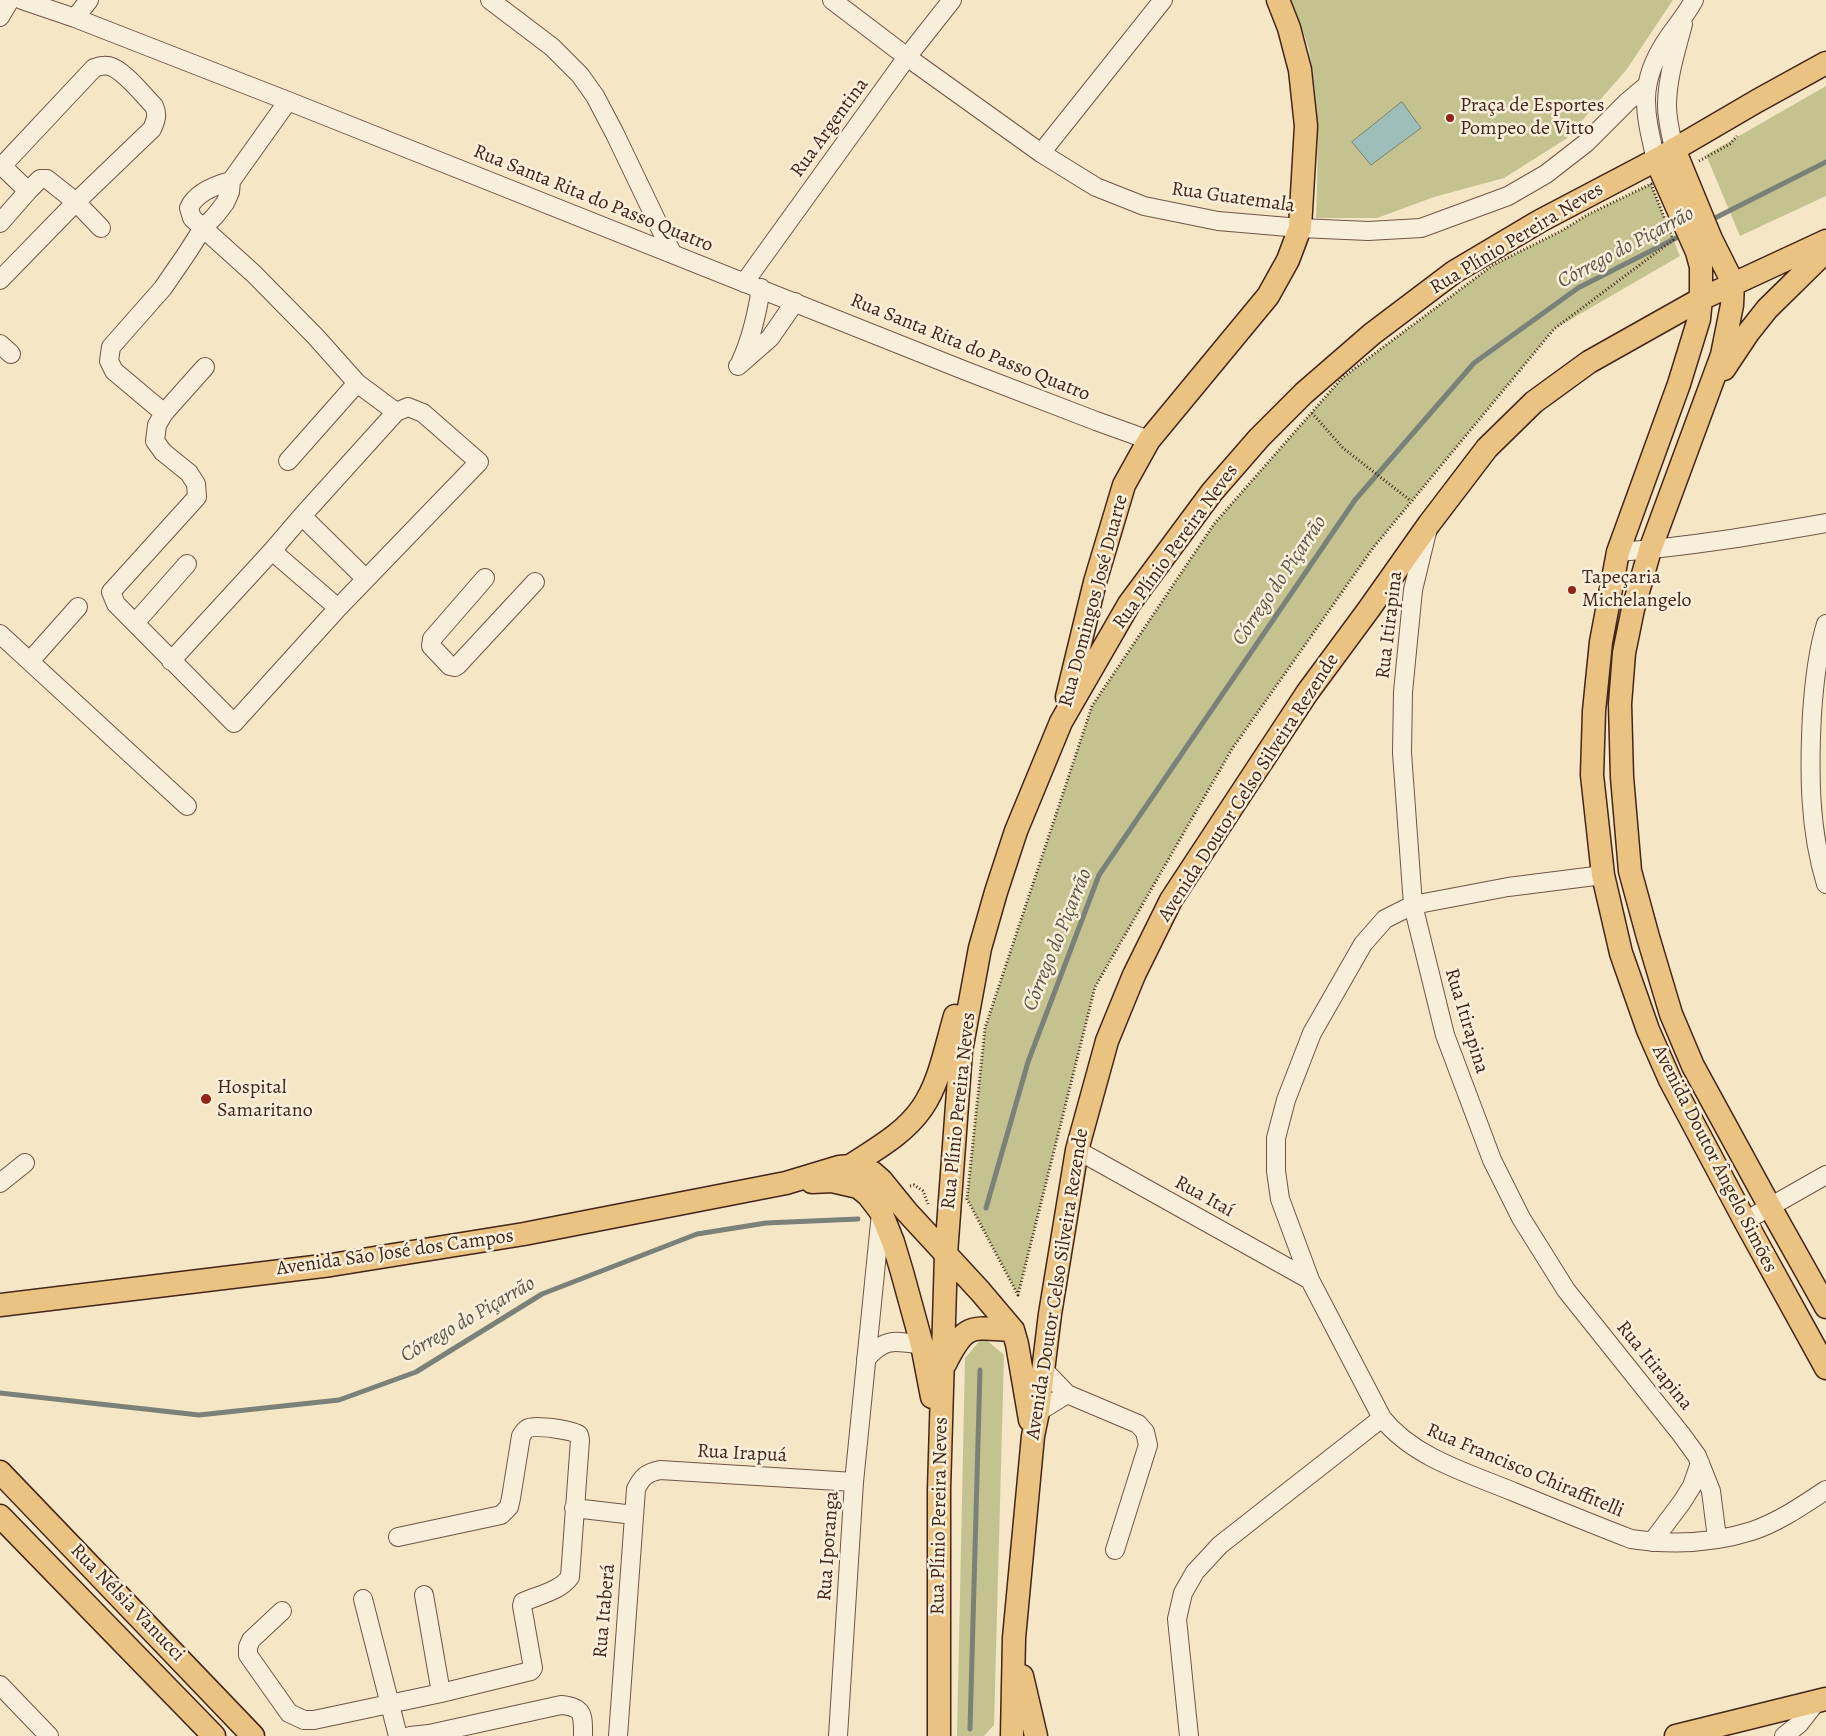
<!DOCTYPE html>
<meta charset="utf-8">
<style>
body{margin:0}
canvas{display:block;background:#f5e6c6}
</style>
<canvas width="1826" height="1736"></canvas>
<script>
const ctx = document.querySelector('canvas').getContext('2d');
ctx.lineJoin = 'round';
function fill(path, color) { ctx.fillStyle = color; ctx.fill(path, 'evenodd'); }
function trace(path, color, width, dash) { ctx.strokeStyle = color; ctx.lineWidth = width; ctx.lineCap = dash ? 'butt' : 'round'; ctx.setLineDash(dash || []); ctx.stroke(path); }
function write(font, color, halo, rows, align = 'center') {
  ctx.font = font + ' Alegreya,serif'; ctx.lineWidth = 5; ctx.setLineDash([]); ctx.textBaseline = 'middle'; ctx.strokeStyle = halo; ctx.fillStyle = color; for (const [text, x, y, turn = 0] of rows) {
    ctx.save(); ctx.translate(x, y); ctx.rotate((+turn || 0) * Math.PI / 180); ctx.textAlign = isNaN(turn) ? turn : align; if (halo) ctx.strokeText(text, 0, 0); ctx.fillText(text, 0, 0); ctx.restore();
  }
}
const green = new Path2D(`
 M 1290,0 L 1673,0 L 1627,69 L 1566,139 L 1504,178 L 1434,197 L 1377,218 L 1316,218 C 1318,162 1320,106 1309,50 C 1305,33 1296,16 1290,0 Z
 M 1826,86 L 1826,196 L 1740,236 L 1706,155 Z
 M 1651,184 L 1680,256 L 1554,329 L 1373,548 L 1232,749 L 1095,987 L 1018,1295 L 967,1199 L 985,1028 L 1092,706 L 1214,524 L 1342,378 L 1493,265 L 1563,230 L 1587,215 Z
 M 983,1337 L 1004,1355 L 994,1725 L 984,1736 L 957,1736 L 965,1358 Z`);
const water = new Path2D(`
 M 1402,102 L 1421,128 L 1371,165 L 1352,142 Z`);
const stream = new Path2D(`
 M 1709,221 L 1826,162
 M 986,1208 L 1028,1062 L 1099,875 L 1355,500 L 1474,363 L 1578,288 L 1684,234
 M 0,1393 L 199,1415 L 339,1400 L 416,1372 L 542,1294 L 697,1234 L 766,1223 L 858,1219
 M 970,1729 L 980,1370`);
const path = new Path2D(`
 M 1699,161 L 1730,144 L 1737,136
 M 1651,184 L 1673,240 L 1554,329 L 1373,548 L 1232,749 L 1095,987 L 1018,1295 L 967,1199 L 985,1028 L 1092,706 L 1214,524 L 1342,378 L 1493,265 L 1563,230 L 1587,215 Z
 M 1312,413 L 1343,448 L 1411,501
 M 910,1186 L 914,1185 L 923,1191 L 928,1204`);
const minor = new Path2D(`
 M 22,0 L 75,18 L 288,101 L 966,371 L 1096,421 L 1149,440
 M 490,0 L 552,47 L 580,75 L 595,96 L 615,134 L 672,253
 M 832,0 L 907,57 L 1041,153 L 1096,187 L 1144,206 L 1218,221 L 1300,228 L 1368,231 L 1421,228 L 1508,196 L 1546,174 L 1586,143 L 1627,102 L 1647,85
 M 0,17 L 10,0
 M 75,18 L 89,0
 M 1674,149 C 1671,135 1667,120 1667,106 C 1667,78 1676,51 1683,24
 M 1041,153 L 1163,0
 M 1656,160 C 1645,113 1637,85 1666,41 C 1675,27 1686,15 1694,0
 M 0,164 L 28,191 L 0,223
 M 231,181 C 216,185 196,192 189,208 L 192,218 L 254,274 L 316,337 L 357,383 L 396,412 L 408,407 L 423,413 L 479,462 L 338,608 L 234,723 L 116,604 L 111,592 L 197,497 L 196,484 L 189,473 L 163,452 L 155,441 L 157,425 L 164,413 L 114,371 L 109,361 L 111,347 L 163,288 L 187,253 L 203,228 L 215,216 L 225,203 L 230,192 L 231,181 L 288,101
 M 28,191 L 40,179 L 47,179 L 76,202 L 101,228
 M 0,280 L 76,202 L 152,129 C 156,120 158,115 154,106 C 144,96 123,69 109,66 C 104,65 99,66 94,68 L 2,166
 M 744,283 L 907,57 L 952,0
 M 0,344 L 11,354
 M 741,361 C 752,337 757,314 761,288
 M 738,366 L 770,338 L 795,302
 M 164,413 L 205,367
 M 288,461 L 357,383
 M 302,516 L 366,579
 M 1427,532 L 1413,590 L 1403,692 L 1402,753 L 1413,905 L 1445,1035 L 1492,1160 L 1521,1218 L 1566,1290 L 1681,1434 L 1697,1456 L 1711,1491 L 1717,1538
 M 272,551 L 302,516 L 396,412
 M 1618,552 C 1688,547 1757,535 1826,523
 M 485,578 L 432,639 L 431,646 L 450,666 L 455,667 L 458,665 L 535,582
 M 135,623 L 187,564
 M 1826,624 C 1817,653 1814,684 1812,714 C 1809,771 1809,829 1826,884
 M 0,634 L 187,806
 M 30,661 L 78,607
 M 171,661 L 272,551 L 338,608
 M 1603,875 L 1508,887 L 1413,905 L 1385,919 L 1363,944 L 1312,1033 L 1286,1100 L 1276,1138 L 1276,1171 L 1280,1199 L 1310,1280 L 1382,1418 C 1414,1458 1468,1473 1514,1492 C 1553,1508 1592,1524 1631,1539 C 1671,1545 1714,1543 1752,1531 C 1779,1522 1803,1505 1826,1490
 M 1077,1150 L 1310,1280
 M 0,1183 L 25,1163
 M 1745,1221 L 1826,1175
 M 866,1359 C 885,1337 895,1341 922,1345
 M 1043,1369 L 1067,1394 L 1138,1424 L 1145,1432 L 1148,1445 L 1115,1550
 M 1038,1412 L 1067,1394
 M 574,1508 L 634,1515
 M 398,1537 L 501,1515 L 509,1507 L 511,1498 L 521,1436 C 523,1433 525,1429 529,1428 C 537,1425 573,1430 579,1435 L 580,1440 L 570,1577 C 560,1591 539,1595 523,1602 L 522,1606 L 533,1668 L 531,1671 L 441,1693
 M 1652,1542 L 1682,1502 L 1692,1486 L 1700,1463
 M 363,1599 L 398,1736
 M 282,1611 L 251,1640 L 248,1647 L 248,1655 L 289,1713 L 304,1720 L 314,1720 L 441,1693 L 424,1595
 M 0,1685 L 49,1736
 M 410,1736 L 429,1734 L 561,1705 C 584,1707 583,1715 583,1736
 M 618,1736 L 636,1489 C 642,1477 646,1473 660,1470 L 854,1482
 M 838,1736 L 854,1482 L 881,1213
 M 1189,1736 L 1177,1619 L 1183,1593 L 1195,1572 L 1220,1545 L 1382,1418
 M 1784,1736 L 1799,1724 L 1817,1701`);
const major = new Path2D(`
 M 1674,149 L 1711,239 L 1733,283 L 1732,305 L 1722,355 L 1650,550 L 1633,609 L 1624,653 L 1620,704 L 1622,777 L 1630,871 L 1648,937 L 1671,1014 L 1693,1066 L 1770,1207 L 1826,1307
 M 1656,160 L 1697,252 L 1701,267 L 1701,299 L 1699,319 L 1679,384 L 1618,552 L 1601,642 L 1594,711 L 1592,775 L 1603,875 L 1621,953 L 1648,1030 L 1670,1080 L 1745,1221 L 1826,1368
 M 1724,369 L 1748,333 L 1767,309 L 1826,251
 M 1067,697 L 1095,582 L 1124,485 L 1149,440 L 1268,296 L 1288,260 L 1300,228 L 1306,126 L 1300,70 L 1289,28 L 1278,0
 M 850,1166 C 876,1149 904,1134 922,1108 C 940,1082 946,1046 955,1016
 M 812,1182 L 832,1181 L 858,1187 L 868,1195 L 881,1212 L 893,1242 L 902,1272 L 922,1345 L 932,1397
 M 0,1305 L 331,1265 L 524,1234 L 786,1183 L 839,1167 L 850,1166 L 861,1168 L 873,1173 L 881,1180 L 907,1212 L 980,1291 L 1013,1330 L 1017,1344 L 1030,1420
 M 945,1364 C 966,1322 970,1328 1013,1330
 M 0,1472 L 253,1736
 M 0,1516 L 214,1736
 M 1022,1676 L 1036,1736
 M 939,1736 L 939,1490 L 946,1254 L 961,1051 L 980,948 L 996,892 L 1016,831 L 1061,722 L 1129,604 L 1212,492 L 1259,438 L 1304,393 L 1372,334 L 1454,272 L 1540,221 L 1656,160 L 1757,101 L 1826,63
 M 1012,1736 L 1014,1638 L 1033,1436 L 1038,1412 L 1050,1314 L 1077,1150 L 1107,1041 L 1134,975 L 1171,900 L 1307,693 L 1369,609 L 1429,524 L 1487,448 L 1534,402 L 1589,362 L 1701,299 L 1826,241
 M 1676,1736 L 1826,1699`);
const markers = [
 [1450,118,5,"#8f2418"],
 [1572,590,5,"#8f2418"],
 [206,1099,6,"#8f2418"]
];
const poiNames = [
 ["Praça de Esportes",1460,106],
 ["Pompeo de Vitto",1460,129],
 ["Tapeçaria",1582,578],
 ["Michelangelo",1582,601],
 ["Hospital",217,1088],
 ["Samaritano",217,1111]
];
const streetNames = [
 ["Rua Argentina",830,128,-54],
 ["Rua Guatemala",1233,198,8],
 ["Rua Santa Rita do Passo Quatro",593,199,22],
 ["Rua Plínio Pereira Neves",1517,239,-31],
 ["Rua Santa Rita do Passo Quatro",970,348,22],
 ["Rua Plínio Pereira Neves",1176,547,-54],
 ["Rua Domingos José Duarte",1094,601,-75],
 ["Rua Itirapina",1390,625,-83],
 ["Avenida Doutor Celso Silveira Rezende",1249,788,-57],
 ["Rua Itirapina",1466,1021,73],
 ["Rua Plínio Pereira Neves",959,1111,-84],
 ["Avenida Doutor Ângelo Simões",1714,1159,63],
 ["Rua Itaí",1204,1197,29],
 ["Avenida São José dos Campos",395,1253,-8],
 ["Avenida Doutor Celso Silveira Rezende",1058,1284,-81],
 ["Rua Itirapina",1654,1366,51],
 ["Rua Irapuá",742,1454,3],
 ["Rua Francisco Chiraffitelli",1525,1471,23],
 ["Rua Plínio Pereira Neves",940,1516,-89],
 ["Rua Iporanga",829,1546,-86],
 ["Rua Nélsia Vanucci",127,1603,46],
 ["Rua Itaberá",605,1611,-85]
];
const waterNames = [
 ["Córrego do Piçarrão",1626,248,-28],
 ["Córrego do Piçarrão",1280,581,-56],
 ["Córrego do Piçarrão",1058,940,-68],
 ["Córrego do Piçarrão",468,1320,-30]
];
fill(green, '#c4c390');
fill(water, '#9dbeb9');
trace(water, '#798179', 1);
trace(stream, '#798179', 5);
trace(minor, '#705544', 20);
trace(major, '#432519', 25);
trace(path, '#432519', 3, [1, 2.5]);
trace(minor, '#f8efda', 18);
trace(major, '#eac383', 22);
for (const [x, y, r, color] of markers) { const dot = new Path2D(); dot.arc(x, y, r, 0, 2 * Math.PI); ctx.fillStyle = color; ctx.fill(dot); trace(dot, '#f8efda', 2); }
write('20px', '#432519', '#f8efda', poiNames, 'left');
write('20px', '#432519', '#f8efda', streetNames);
write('italic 21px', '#5e5349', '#f8efda', waterNames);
</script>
